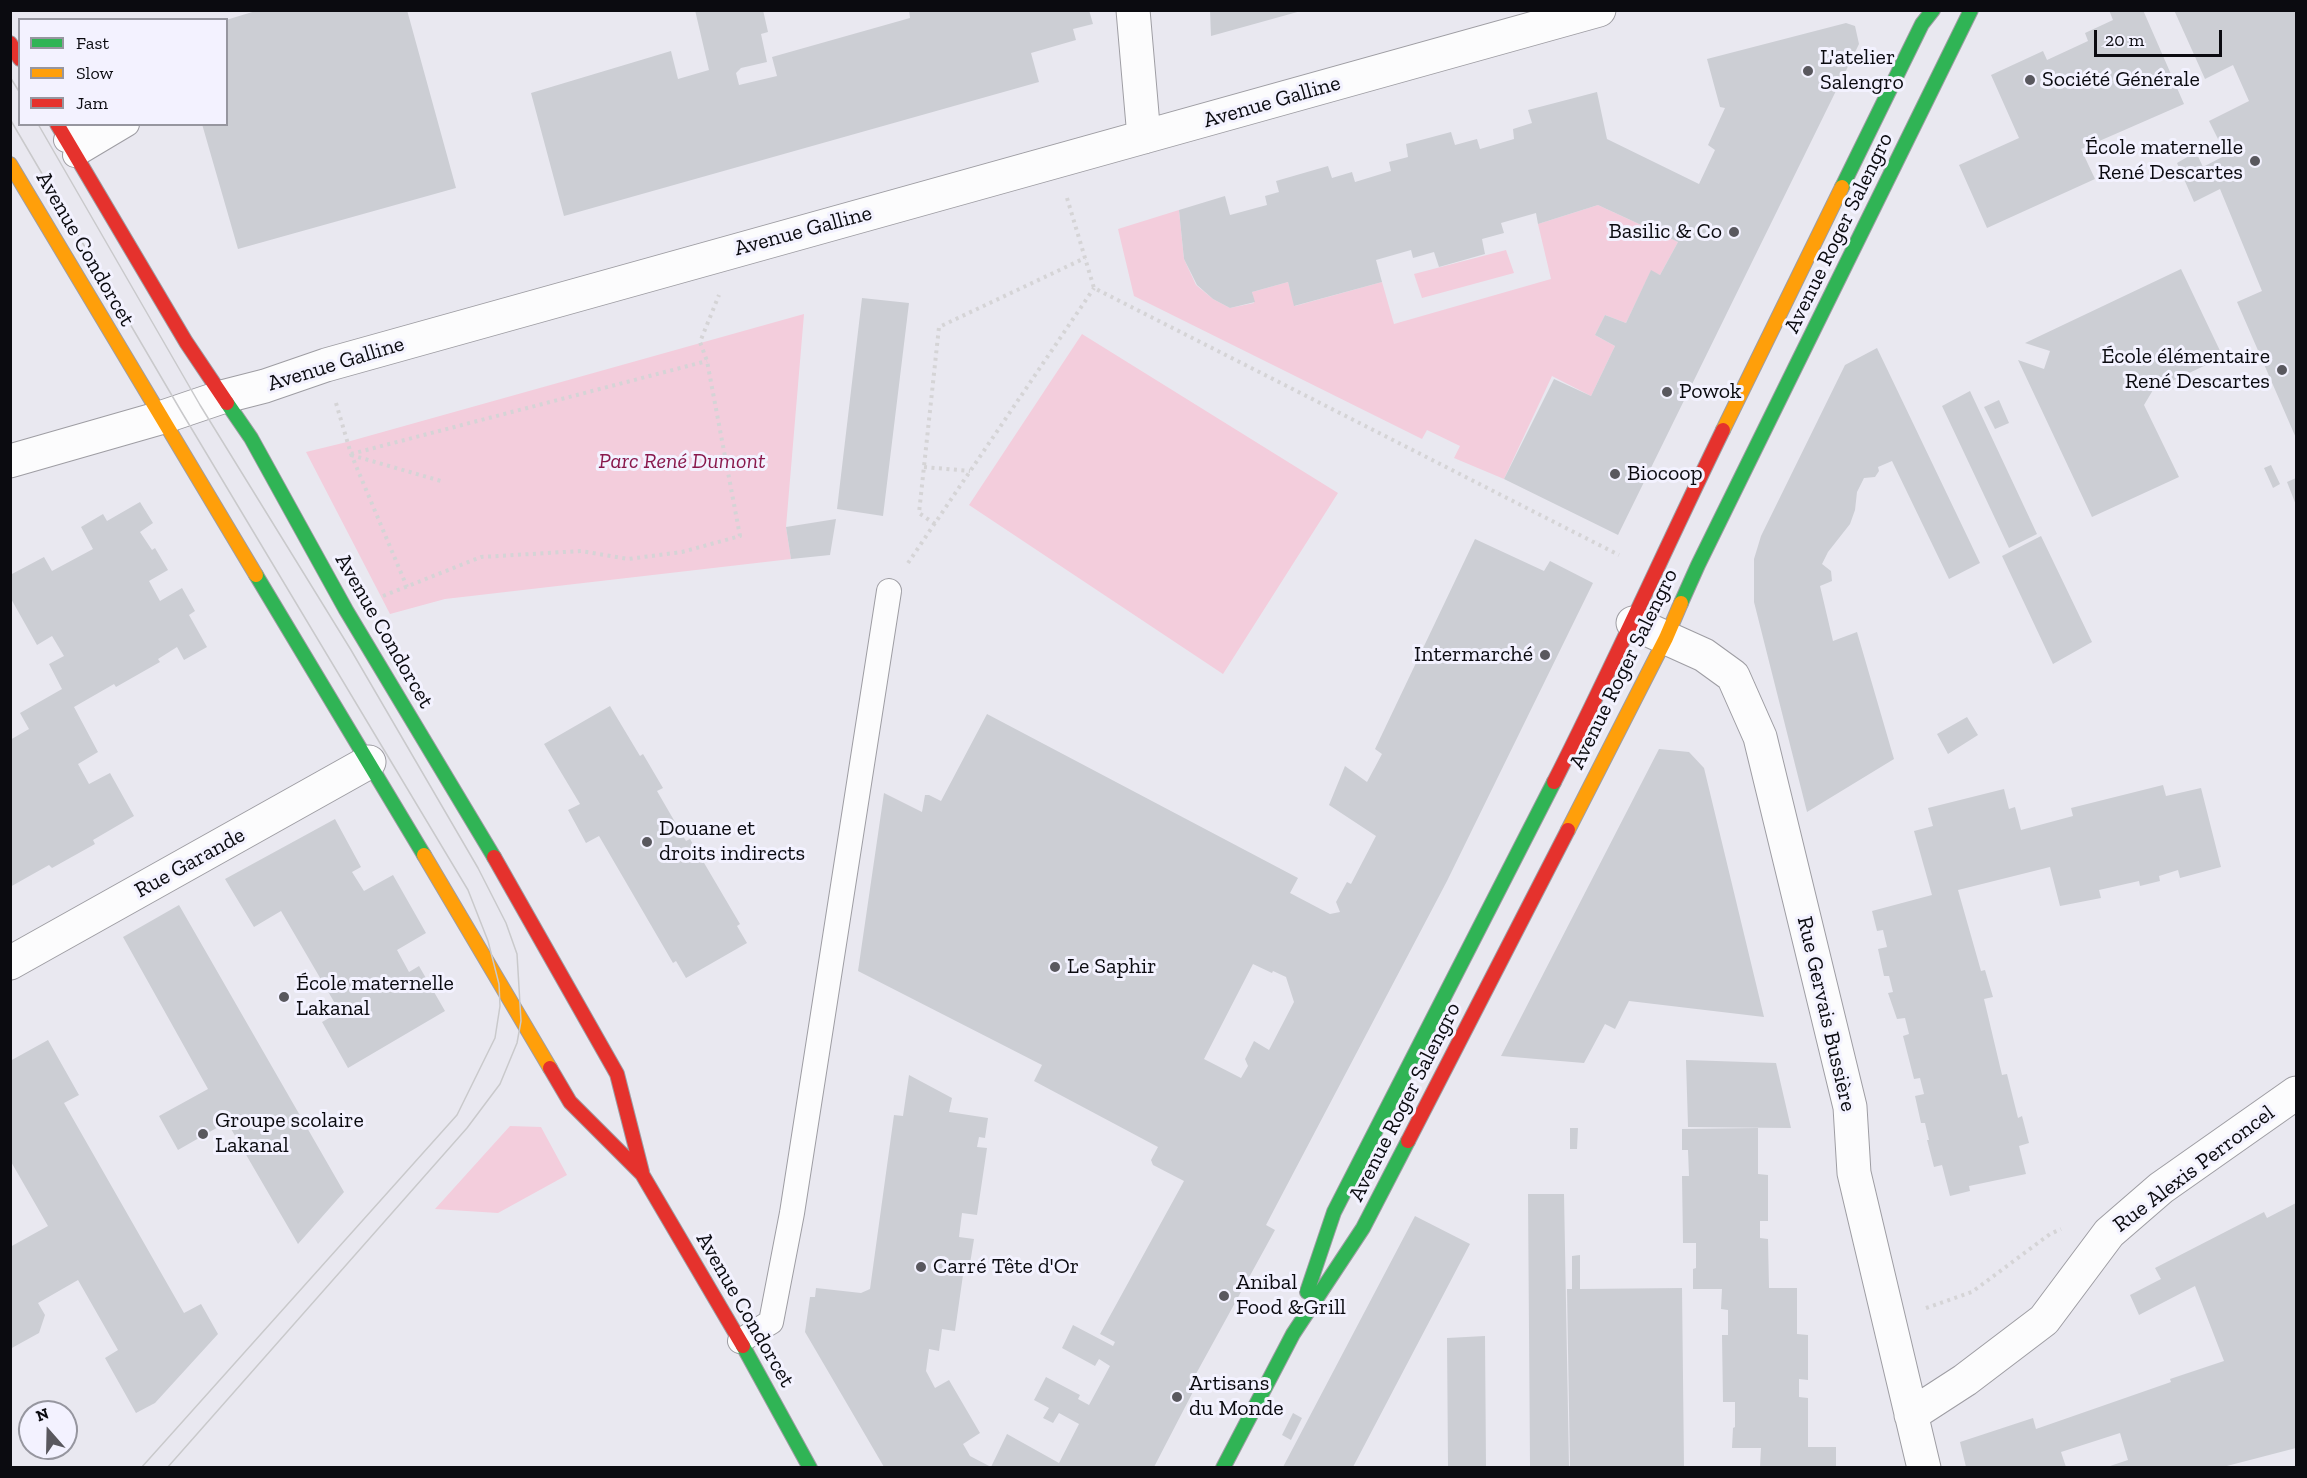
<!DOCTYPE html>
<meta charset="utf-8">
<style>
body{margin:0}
#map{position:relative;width:2307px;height:1478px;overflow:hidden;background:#e9e8f0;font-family:"Zilla Slab",serif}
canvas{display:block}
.frame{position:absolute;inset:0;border:12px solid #0b0b10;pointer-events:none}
.legend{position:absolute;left:18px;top:18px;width:210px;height:108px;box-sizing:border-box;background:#f3f2ff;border:2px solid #96969f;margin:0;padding:8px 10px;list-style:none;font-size:18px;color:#0b0b10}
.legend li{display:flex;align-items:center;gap:12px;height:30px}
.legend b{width:30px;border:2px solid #96969f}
.north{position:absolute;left:18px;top:1400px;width:60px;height:60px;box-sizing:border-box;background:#f3f2ff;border:2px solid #96969f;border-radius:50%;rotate:340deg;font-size:16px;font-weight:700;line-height:24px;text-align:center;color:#0b0b10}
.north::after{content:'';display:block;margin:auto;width:21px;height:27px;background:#59585e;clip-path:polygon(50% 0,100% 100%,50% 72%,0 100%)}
.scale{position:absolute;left:2094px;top:30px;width:128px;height:27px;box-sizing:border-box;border:3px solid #0b0b10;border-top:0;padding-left:8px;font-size:18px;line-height:21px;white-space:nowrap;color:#0b0b10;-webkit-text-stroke:4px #f3f2ff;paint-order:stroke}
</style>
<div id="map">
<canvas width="2307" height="1478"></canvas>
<div class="frame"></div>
<ul class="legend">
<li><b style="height:8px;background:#30b455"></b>Fast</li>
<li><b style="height:8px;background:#ff9f0a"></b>Slow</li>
<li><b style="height:8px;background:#e5322d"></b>Jam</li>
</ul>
<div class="north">N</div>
<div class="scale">20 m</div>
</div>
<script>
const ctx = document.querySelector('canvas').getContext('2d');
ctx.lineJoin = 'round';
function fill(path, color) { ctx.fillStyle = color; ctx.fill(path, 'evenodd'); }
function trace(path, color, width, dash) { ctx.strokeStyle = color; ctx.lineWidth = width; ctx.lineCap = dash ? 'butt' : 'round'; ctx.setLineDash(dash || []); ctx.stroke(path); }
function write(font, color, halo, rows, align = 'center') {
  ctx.font = font + ' "Zilla Slab",serif'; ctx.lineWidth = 6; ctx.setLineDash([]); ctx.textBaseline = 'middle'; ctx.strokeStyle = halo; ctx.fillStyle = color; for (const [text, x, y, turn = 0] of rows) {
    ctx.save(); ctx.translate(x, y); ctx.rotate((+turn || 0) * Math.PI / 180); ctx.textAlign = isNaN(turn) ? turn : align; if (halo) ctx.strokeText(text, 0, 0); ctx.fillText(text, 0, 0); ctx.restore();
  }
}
const green = new Path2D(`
 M 1598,205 L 1678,242 L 1660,275 L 1651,271 L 1626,323 L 1605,315 L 1595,335 L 1615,346 L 1591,396 L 1552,376 L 1504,479 L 1454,458 L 1460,446 L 1427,430 L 1422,439 L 1134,296 L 1118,229 L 1179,210 L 1184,259 L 1196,285 L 1213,299 L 1230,308 L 1254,303 L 1252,292 L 1288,282 L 1295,306 L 1382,282 L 1394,324 L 1551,279 L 1538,224 Z
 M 1506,250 L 1514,273 L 1422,298 L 1414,274 Z
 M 804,314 L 786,527 L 791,559 L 445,599 L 390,614 L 306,452 L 347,442 Z
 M 1082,334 L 1338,493 L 1223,674 L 969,505 Z
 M 510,1126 L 541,1127 L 567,1175 L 498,1213 L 435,1209 Z`);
const building = new Path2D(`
 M 259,10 L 407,10 L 456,188 L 238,249 L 202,124 L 226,124 L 226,20 Z
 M 695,10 L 763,10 L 768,32 L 761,34 L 767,62 L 741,68 L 736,73 L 739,85 L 777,76 L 772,57 L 910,18 L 909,10 L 1089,10 L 1093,24 L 1073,29 L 1076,40 L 1031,53 L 1039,82 L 564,216 L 531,93 L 671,51 L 678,79 L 709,70 Z
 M 1210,10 L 1301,10 L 1301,11 L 1211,36 Z
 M 2109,10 L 2143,10 L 2184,104 L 2081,149 L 2095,179 L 1987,228 L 1959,165 L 2019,138 L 1991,75 L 2043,51 L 2047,60 L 2088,41 L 2085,33 L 2113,20 Z
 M 2174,10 L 2296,10 L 2296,33 L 2295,34 L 2296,38 L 2296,438 L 2237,302 L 2262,291 L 2220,189 L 2194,202 L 2177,163 L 2196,152 L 2203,167 L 2226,155 L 2209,121 L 2249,101 L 2233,65 L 2205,79 Z
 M 1846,23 L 1855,26 L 1859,44 L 1618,535 L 1504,479 L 1554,379 L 1591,396 L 1615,346 L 1595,335 L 1605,315 L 1626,323 L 1651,270 L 1660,275 L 1678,242 L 1598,205 L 1538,224 L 1536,213 L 1501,223 L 1504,233 L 1482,239 L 1485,254 L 1439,267 L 1434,252 L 1413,258 L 1411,250 L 1376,260 L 1382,282 L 1294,306 L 1288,282 L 1252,292 L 1255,302 L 1230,308 L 1213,299 L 1197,285 L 1184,259 L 1179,210 L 1225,196 L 1230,215 L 1267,205 L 1265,196 L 1279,192 L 1276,181 L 1328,166 L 1332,178 L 1352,172 L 1355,182 L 1391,171 L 1389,162 L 1408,157 L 1406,144 L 1451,132 L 1455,145 L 1477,139 L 1480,149 L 1514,139 L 1513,129 L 1532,123 L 1528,110 L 1597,92 L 1607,139 L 1699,184 L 1715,150 L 1708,145 L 1725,108 L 1720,107 L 1707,59 Z
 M 2181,269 L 2223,357 L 2153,390 L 2144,405 L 2179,477 L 2092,517 L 2018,360 L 2044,369 L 2050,351 L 2025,343 Z
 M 862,298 L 909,303 L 883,516 L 837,509 Z
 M 1877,348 L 1980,563 L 1949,579 L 1892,461 L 1878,467 L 1879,471 L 1875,477 L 1864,478 L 1857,492 L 1855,510 L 1850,524 L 1828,552 L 1822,564 L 1831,571 L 1832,581 L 1820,586 L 1833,641 L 1857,632 L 1894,759 L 1807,812 L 1754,602 L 1754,559 L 1761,536 L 1845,365 Z
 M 1970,391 L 2037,534 L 2009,548 L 1942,406 Z
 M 1999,400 L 2009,423 L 1995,429 L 1984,407 Z
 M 2271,465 L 2280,484 L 2273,488 L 2264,468 Z
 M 2296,478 L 2296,505 L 2287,482 Z
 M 140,502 L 153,523 L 140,532 L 152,550 L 155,548 L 168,570 L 149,581 L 160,601 L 182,588 L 195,611 L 189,615 L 207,647 L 184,660 L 177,647 L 158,659 L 160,662 L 116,687 L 114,684 L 74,707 L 98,752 L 78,764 L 89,784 L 110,773 L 134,816 L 93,840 L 95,844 L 52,868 L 49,865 L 10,887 L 10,740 L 29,729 L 20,713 L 62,689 L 49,664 L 64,656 L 52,636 L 37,645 L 10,597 L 10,575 L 44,557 L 52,571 L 93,549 L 81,527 L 103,514 L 107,521 Z
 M 836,519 L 830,555 L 791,559 L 786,527 Z
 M 2041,536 L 2092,642 L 2053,664 L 2002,556 Z
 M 1475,539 L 1544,571 L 1550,561 L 1593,583 L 1447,881 L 1266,1225 L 1275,1230 L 1191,1383 L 1196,1386 L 1154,1467 L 884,1467 L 805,1332 L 810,1297 L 815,1297 L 816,1288 L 861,1293 L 870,1289 L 894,1115 L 903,1116 L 909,1075 L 952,1098 L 949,1112 L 988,1118 L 985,1138 L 979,1137 L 977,1147 L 987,1148 L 977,1215 L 962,1213 L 959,1237 L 974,1239 L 968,1276 L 963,1275 L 955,1331 L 942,1329 L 939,1351 L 929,1349 L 926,1371 L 935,1388 L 949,1380 L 980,1433 L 963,1444 L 970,1456 L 991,1467 L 1007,1434 L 1059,1463 L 1079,1424 L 1059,1413 L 1053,1423 L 1043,1418 L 1049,1408 L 1034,1400 L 1046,1377 L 1080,1395 L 1078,1399 L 1089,1405 L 1110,1366 L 1099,1359 L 1095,1366 L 1062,1348 L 1073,1325 L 1113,1346 L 1115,1342 L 1100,1334 L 1184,1181 L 1153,1165 L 1151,1160 L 1158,1147 L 1034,1081 L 1042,1065 L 858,971 L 884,793 L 922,812 L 925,795 L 929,795 L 941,801 L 987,714 L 1298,878 L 1290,893 L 1330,914 L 1340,912 L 1336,902 L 1347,882 L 1351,884 L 1376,836 L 1329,805 L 1345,766 L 1367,782 L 1382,754 L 1375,749 ZM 1253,964 L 1272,973 L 1273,971 L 1286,977 L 1294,1002 L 1269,1050 L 1254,1041 L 1245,1059 L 1248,1066 L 1241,1078 L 1204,1059 Z
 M 610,706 L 640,756 L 643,754 L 663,788 L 657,791 L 686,841 L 690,839 L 740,924 L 737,926 L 747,943 L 686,978 L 676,961 L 673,963 L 599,836 L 586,843 L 568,810 L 580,804 L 544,744 Z
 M 1967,717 L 1978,735 L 1948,754 L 1937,734 Z
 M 1659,749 L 1689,752 L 1704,768 L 1764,1017 L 1629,1001 L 1615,1029 L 1605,1024 L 1584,1063 L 1501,1056 Z
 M 2163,785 L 2166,796 L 2201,788 L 2221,867 L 2180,878 L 2178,870 L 2159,876 L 2160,881 L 2140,886 L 2139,881 L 2099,890 L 2101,898 L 2060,906 L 2050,867 L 1958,890 L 1981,971 L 1985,970 L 1993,997 L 1984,999 L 2002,1075 L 2007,1074 L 2018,1118 L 2022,1116 L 2029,1143 L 2019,1146 L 2026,1174 L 1969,1186 L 1970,1191 L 1950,1196 L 1942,1165 L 1934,1167 L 1927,1140 L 1929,1140 L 1925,1123 L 1921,1123 L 1915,1096 L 1924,1094 L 1920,1078 L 1914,1079 L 1903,1036 L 1909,1034 L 1905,1018 L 1897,1019 L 1888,993 L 1893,992 L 1889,976 L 1884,976 L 1878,949 L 1887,947 L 1883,930 L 1877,931 L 1872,911 L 1932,895 L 1914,831 L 1933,826 L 1928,808 L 2004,789 L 2009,809 L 2015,807 L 2021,830 L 2073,816 L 2071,808 Z
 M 335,819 L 361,867 L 352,872 L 364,891 L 393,875 L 426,933 L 397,950 L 409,972 L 419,966 L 445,1011 L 348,1068 L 322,1022 L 340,1012 L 281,911 L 254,927 L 225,879 Z
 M 179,905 L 344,1192 L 298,1244 L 227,1122 L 178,1150 L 159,1116 L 208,1089 L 123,937 Z
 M 48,1040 L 79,1095 L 64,1103 L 184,1313 L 201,1304 L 218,1334 L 155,1403 L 136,1413 L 105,1358 L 118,1350 L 78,1280 L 38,1303 L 45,1315 L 39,1333 L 10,1349 L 10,1247 L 48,1226 L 10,1160 L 10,1061 Z
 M 1686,1060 L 1776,1063 L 1791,1128 L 1688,1127 Z
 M 1570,1128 L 1578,1128 L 1577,1149 L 1570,1149 Z
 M 1758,1128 L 1758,1174 L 1768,1175 L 1768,1221 L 1760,1221 L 1760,1238 L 1768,1239 L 1769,1288 L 1797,1288 L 1797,1334 L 1808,1335 L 1808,1380 L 1799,1379 L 1799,1397 L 1808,1398 L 1808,1447 L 1836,1447 L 1836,1467 L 1760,1467 L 1761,1448 L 1732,1448 L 1733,1428 L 1735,1427 L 1735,1402 L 1723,1402 L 1722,1335 L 1728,1335 L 1728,1310 L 1721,1309 L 1722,1289 L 1693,1289 L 1693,1269 L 1696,1268 L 1696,1243 L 1683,1243 L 1682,1176 L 1689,1176 L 1688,1150 L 1682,1150 L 1682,1129 Z
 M 1528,1194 L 1564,1194 L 1569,1467 L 1530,1467 Z
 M 2296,1203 L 2296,1448 L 2223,1467 L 2107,1467 L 2128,1460 L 2120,1433 L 2061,1452 L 2066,1467 L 1966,1467 L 1960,1442 L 2033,1418 L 2036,1429 L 2171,1382 L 2170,1379 L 2224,1361 L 2195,1286 L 2139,1315 L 2130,1295 L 2161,1279 L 2155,1268 L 2264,1212 L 2267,1218 Z
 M 1415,1216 L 1470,1244 L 1353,1467 L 1283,1467 Z
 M 1580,1255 L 1580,1289 L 1682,1288 L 1684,1467 L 1570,1467 L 1567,1289 L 1572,1289 L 1572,1256 Z
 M 1485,1336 L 1486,1467 L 1448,1467 L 1447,1338 Z
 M 1293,1413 L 1302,1418 L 1291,1440 L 1282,1435 Z`);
const path = new Path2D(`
 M 1067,198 L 1094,288 L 1619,555
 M 336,403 L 351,454 L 407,587
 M 351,454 L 707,361
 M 351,455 L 441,481
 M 924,467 L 970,471
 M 935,524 L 919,513 L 939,327 L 1085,258
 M 908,563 L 1094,288
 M 383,596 L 481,557 L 581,551 L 628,559 L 682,552 L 740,536 L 707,361 L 700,342 L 719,295
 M 1926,1308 L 1972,1292 L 2050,1234 L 2061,1229`);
const lane = new Path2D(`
 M 66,140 L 92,124
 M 75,155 L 127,124
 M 740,1341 L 771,1322 L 792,1213 L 889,591`);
const street = new Path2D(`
 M 1133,10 L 1144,137
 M 10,461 L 160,418 L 222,397 L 265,386 L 326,365 L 1599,10
 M 1633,623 L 1704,655 L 1733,676 L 1760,737 L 1850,1107 L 1854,1173 L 1924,1468
 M 10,963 L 369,762
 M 1911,1415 L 1965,1380 L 2044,1320 L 2109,1233 L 2161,1188 L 2296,1093`);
const fast = new Path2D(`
 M 1842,187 L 1922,24 L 1933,10
 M 227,403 L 251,438 L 346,610 L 494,857
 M 256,575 L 424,855
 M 1681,603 L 1698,565 L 1971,10
 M 1307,1292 L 1334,1212 L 1554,782
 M 743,1346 L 810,1468
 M 1223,1468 L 1293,1334 L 1363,1228 L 1408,1141`);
const slow = new Path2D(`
 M 10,164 L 256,575
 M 1723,430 L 1842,187
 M 1568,830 L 1666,638 L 1681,603
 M 424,855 L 550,1068`);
const jam = new Path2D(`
 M 10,43 L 20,59
 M 57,124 L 186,342 L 227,403
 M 1554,782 C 1613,666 1666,547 1723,430
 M 494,857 L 617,1074 L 642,1172
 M 550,1068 L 570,1102 L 642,1174 L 743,1346
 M 1408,1141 L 1568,830`);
const tram = new Path2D(`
 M 10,77 L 20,93
 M 10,119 L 181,411 L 468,890 L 488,941 L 499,984 L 500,1006 L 495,1038 L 457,1115 L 141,1468
 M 38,124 L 200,405 L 351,650 L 478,868 L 506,923 L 517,954 L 521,1021 L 517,1043 L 500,1084 L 467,1128 L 167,1468`);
const markers = [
 [1808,71,6,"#59585e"],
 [2030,80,6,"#59585e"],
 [2255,161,6,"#59585e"],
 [1734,232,6,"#59585e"],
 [2282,370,6,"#59585e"],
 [1667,392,6,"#59585e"],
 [1615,474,6,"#59585e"],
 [1545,655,6,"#59585e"],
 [647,842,6,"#59585e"],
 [1055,967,6,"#59585e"],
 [284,997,6,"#59585e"],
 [203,1134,6,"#59585e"],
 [921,1267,6,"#59585e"],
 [1224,1296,6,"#59585e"],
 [1177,1397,6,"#59585e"]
];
const poiNames = [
 ["L'atelier",1820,58],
 ["Salengro",1820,83],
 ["Société Générale",2042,80],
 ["École maternelle",2243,148,"right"],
 ["René Descartes",2243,173,"right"],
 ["Basilic & Co",1722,232,"right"],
 ["École élémentaire",2270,357,"right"],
 ["René Descartes",2270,382,"right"],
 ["Powok",1679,392],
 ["Biocoop",1627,474],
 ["Intermarché",1533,655,"right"],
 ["Douane et",659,829],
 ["droits indirects",659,854],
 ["Le Saphir",1067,967],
 ["École maternelle",296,984],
 ["Lakanal",296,1009],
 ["Groupe scolaire",215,1121],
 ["Lakanal",215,1146],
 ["Carré Tête d'Or",933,1267],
 ["Anibal",1236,1283],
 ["Food &Grill",1236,1308],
 ["Artisans",1189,1384],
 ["du Monde",1189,1409]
];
const streetNames = [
 ["Avenue Galline",1272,102,-16],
 ["Avenue Galline",803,231,-15],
 ["Avenue Roger Salengro",1839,233,-64],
 ["Avenue Condorcet",85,249,60],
 ["Avenue Galline",336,364,-17],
 ["Avenue Condorcet",384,631,60],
 ["Avenue Roger Salengro",1624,669,-64],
 ["Rue Garande",190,863,-29],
 ["Rue Gervais Bussière",1826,1014,77],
 ["Avenue Roger Salengro",1405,1102,-63],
 ["Rue Alexis Perroncel",2194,1169,-37],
 ["Avenue Condorcet",745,1310,60]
];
const parkNames = [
 ["Parc René Dumont",682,462]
];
fill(green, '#f3cddc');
fill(building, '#ccced4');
trace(lane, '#9e9da3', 26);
trace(street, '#9e9da3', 35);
trace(fast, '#9e9da3', 16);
trace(slow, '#9e9da3', 16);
trace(jam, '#9e9da3', 16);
trace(path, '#d5d4d6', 4, [3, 4.5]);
trace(lane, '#fcfcfd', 24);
trace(street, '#fcfcfd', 33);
trace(fast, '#30b455', 14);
trace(slow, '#ff9f0a', 14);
trace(jam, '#e5322d', 14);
trace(tram, '#c9c9cb', 1.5);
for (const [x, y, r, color] of markers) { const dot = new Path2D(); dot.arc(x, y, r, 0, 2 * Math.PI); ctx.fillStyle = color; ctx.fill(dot); trace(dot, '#f3f2ff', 2); }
write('22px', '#0b0b10', '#f3f2ff', poiNames, 'left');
write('22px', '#0b0b10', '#f3f2ff', streetNames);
write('italic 22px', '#89184c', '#f3f2ff', parkNames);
</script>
